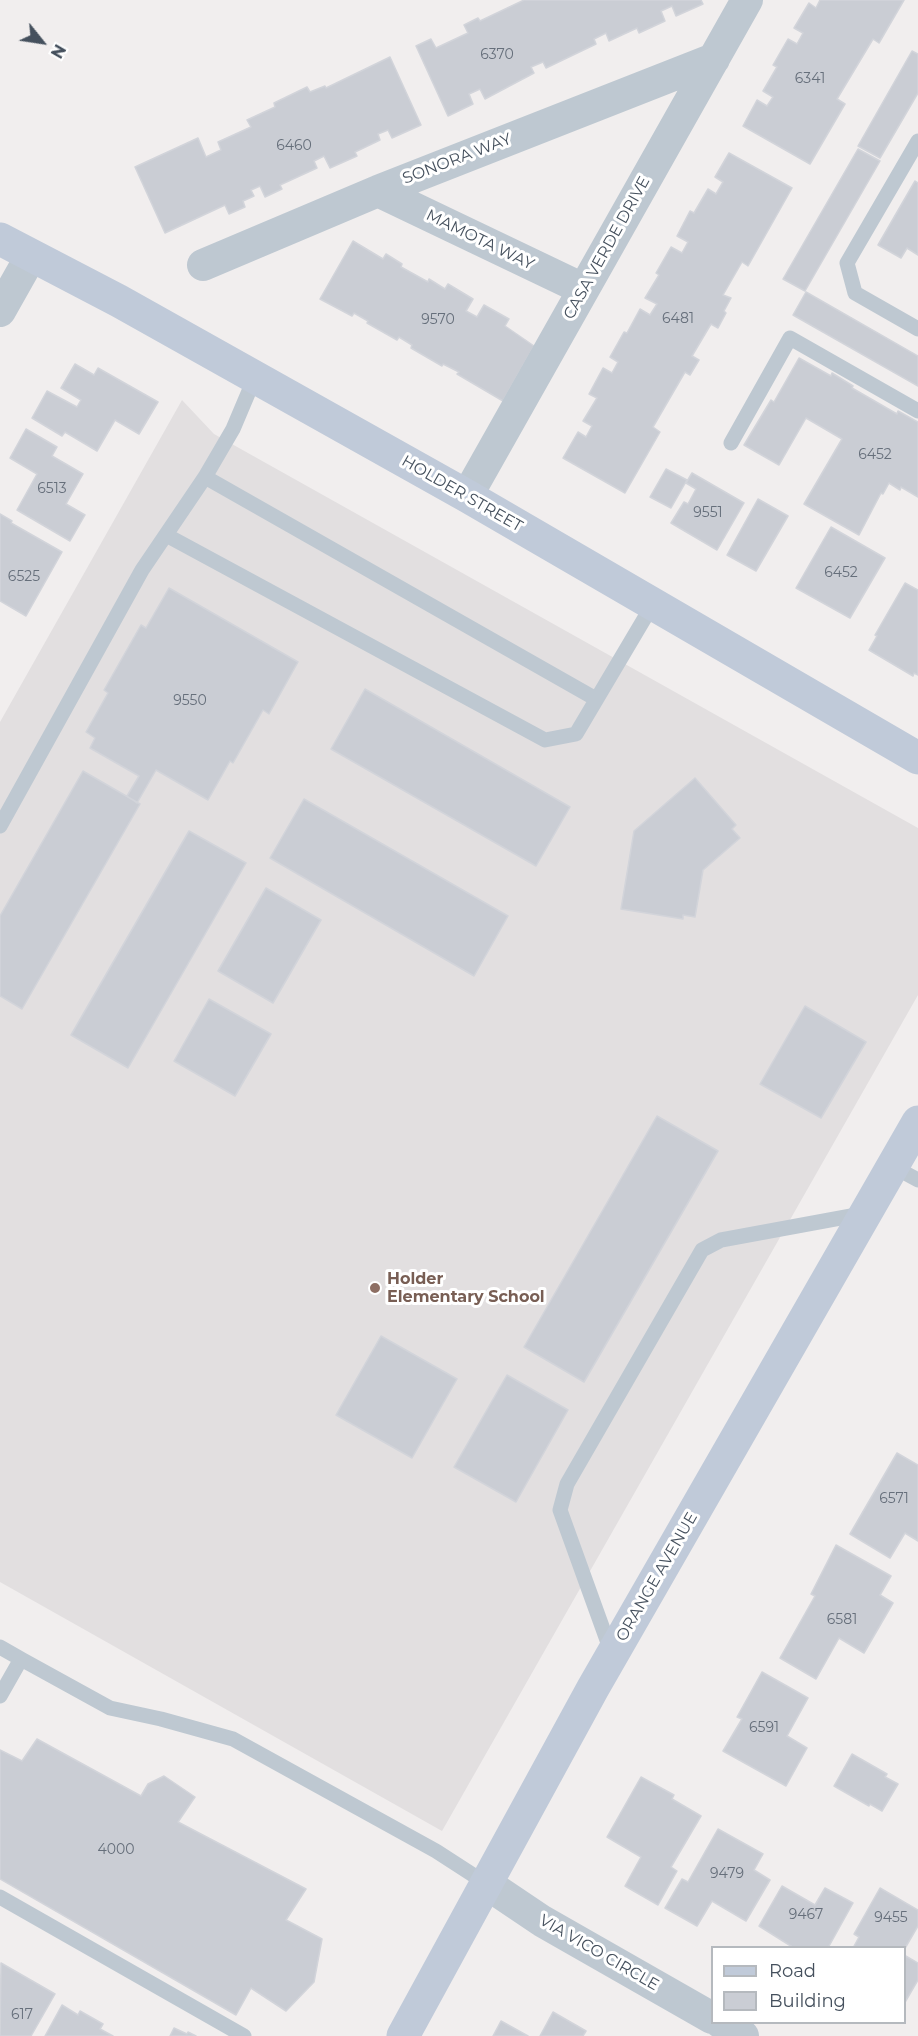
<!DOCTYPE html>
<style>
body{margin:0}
#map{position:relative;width:918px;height:2036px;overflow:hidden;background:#f1eeee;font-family:Montserrat,sans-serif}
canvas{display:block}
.legend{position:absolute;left:711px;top:1946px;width:195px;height:78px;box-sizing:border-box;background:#fff;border:2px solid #b5b9be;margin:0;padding:8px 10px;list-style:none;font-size:18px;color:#45505d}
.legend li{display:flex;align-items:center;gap:12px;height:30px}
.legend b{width:30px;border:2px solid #b5b9be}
.north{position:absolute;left:12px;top:12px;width:60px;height:60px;-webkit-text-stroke:4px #fff;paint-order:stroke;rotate:120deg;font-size:16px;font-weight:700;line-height:24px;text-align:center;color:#45505d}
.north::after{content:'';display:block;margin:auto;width:21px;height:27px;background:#45505d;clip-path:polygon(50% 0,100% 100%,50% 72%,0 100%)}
</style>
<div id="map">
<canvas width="918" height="2036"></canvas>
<ul class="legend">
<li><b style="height:8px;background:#c0cad9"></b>Road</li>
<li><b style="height:16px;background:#cacdd4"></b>Building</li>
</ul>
<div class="north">N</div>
</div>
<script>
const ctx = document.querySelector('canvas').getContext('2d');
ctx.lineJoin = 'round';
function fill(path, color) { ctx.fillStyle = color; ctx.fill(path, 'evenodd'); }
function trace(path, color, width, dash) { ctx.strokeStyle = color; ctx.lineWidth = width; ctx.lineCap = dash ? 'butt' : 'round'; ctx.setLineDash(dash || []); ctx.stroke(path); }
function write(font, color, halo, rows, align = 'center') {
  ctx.font = font + ' Montserrat,sans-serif'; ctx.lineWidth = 6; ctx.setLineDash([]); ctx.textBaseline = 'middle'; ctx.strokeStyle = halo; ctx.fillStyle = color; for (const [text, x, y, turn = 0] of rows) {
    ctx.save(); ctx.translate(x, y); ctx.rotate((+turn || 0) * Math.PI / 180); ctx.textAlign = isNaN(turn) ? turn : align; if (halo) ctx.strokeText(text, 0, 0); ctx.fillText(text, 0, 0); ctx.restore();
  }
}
const education = new Path2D(`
 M 182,400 L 214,434 L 918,828 L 918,995 L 442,1831 L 0,1582 L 0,722 Z`);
const building = new Path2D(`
 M 524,0 L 701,0 L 703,4 L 676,16 L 672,6 L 661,11 L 665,21 L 639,33 L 637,28 L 609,41 L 606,33 L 594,39 L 596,44 L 546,68 L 543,62 L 531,67 L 534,73 L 485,99 L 480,89 L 469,94 L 473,104 L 448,116 L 416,46 L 431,39 L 436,48 L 468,33 L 464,25 L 478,18 L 480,21 Z
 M 820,0 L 904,0 L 879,43 L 873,39 L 837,99 L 845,104 L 810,164 L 743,126 L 757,100 L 767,106 L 773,97 L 763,91 L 777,67 L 773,65 L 788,39 L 797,44 L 803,33 L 794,28 L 809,3 L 816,8 Z
 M 912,51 L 918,54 L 918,93 L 880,158 L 858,146 Z
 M 390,57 L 421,125 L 392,138 L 388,130 L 378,134 L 380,140 L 355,152 L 357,156 L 330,168 L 324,156 L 314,161 L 317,168 L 280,185 L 282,189 L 265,197 L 260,186 L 251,190 L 254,196 L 243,201 L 245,207 L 229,214 L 225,205 L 165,233 L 135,167 L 198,138 L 206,157 L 221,150 L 218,142 L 251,127 L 247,120 L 275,107 L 274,103 L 307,87 L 310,92 L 325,86 L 326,88 Z
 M 858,149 L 880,161 L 805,291 L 783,279 Z
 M 729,153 L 792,188 L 748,266 L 742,262 L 723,295 L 731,298 L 724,311 L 726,313 L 718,328 L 711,324 L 692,356 L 699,360 L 690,375 L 685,372 L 653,427 L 660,432 L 625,493 L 563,458 L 578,432 L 586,437 L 592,426 L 583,421 L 597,398 L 589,394 L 603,368 L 612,373 L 618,362 L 610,357 L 624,332 L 627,333 L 640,309 L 650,315 L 657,304 L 645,298 L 659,275 L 656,273 L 671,247 L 682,253 L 688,242 L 677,236 L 690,211 L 694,213 L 708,189 L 716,194 L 723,182 L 715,177 Z
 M 915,181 L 918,183 L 918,255 L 907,248 L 901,258 L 878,245 Z
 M 353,241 L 383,259 L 386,254 L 402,264 L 401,267 L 428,282 L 429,279 L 445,289 L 448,284 L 473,299 L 466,311 L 477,317 L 484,305 L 509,319 L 505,326 L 534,346 L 503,401 L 457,374 L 459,372 L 443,364 L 442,366 L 411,348 L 412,345 L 399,337 L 397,340 L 367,323 L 368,321 L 354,313 L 352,316 L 320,299 Z
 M 806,292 L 918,356 L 918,386 L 793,315 Z
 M 799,358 L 831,376 L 832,373 L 853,386 L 852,388 L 897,414 L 898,411 L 918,422 L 918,497 L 901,487 L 900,490 L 889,483 L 883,494 L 881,493 L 859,535 L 804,504 L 842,439 L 806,418 L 779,465 L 744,445 L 771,400 L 774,402 Z
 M 75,364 L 94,375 L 98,368 L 158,402 L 139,434 L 115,420 L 97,451 L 65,432 L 62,436 L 32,418 L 47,391 L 77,407 L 81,400 L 61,388 Z
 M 26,429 L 57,447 L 52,456 L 83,474 L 66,504 L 85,515 L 70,541 L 17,510 L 37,474 L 10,458 Z
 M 666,469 L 687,480 L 671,508 L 650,497 Z
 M 692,473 L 744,503 L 717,550 L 671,523 L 684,502 L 688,504 L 696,489 L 686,483 Z
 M 758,499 L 788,516 L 756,571 L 727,555 Z
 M 0,514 L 12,521 L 11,523 L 62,552 L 26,616 L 0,601 Z
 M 831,527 L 885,558 L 850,618 L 796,588 Z
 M 905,583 L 918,590 L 918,675 L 914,673 L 913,676 L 869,650 L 877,636 L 875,635 Z
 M 169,588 L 298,662 L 269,714 L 263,710 L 233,763 L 230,761 L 208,800 L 156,770 L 137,803 L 127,796 L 139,776 L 90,748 L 95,738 L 86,732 L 108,693 L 104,690 L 141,625 L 146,628 Z
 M 365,689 L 570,807 L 536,866 L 331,749 Z
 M 83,771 L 140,804 L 22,1009 L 0,996 L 0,916 Z
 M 695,778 L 736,825 L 732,829 L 740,838 L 703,870 L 695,917 L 683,915 L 683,919 L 621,909 L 634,831 Z
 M 304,799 L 508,916 L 474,976 L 270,858 Z
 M 189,831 L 246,863 L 128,1068 L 71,1035 Z
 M 266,888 L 321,920 L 273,1003 L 218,971 Z
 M 209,999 L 271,1034 L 235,1096 L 174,1061 Z
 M 805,1006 L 866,1042 L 821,1118 L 760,1084 Z
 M 657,1116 L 718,1151 L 584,1382 L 524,1347 Z
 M 381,1336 L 457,1379 L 412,1458 L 336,1415 Z
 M 507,1375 L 568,1410 L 516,1502 L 454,1467 Z
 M 897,1453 L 918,1465 L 918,1541 L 905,1533 L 890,1558 L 850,1534 Z
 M 836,1545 L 891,1576 L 880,1595 L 893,1603 L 864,1653 L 839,1638 L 816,1679 L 780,1658 L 815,1596 L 811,1594 Z
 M 762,1672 L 808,1698 L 787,1736 L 807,1748 L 786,1786 L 723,1751 L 742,1719 L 737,1717 Z
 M 37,1739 L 141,1796 L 148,1784 L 164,1776 L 195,1797 L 178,1822 L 306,1889 L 286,1920 L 322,1939 L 314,1982 L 286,2011 L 251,1988 L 236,2015 L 0,1879 L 0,1750 L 22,1761 Z
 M 852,1754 L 887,1774 L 885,1777 L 898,1784 L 882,1811 L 870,1804 L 869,1806 L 834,1786 Z
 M 641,1777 L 674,1795 L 672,1799 L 701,1816 L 671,1867 L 677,1871 L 658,1905 L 625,1886 L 641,1857 L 607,1837 Z
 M 718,1829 L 763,1854 L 754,1870 L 770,1880 L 746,1921 L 712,1901 L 697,1926 L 665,1908 L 682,1879 L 688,1882 Z
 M 782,1886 L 815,1905 L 825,1888 L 853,1903 L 828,1948 L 794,1948 L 759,1926 Z
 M 880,1888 L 918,1910 L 918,1926 L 904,1950 L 904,1948 L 853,1948 L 859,1937 L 854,1934 Z
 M 904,1955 L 918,1963 L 918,1980 L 904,2004 Z
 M 1,1963 L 55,1994 L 31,2036 L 0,2036 Z
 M 62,2005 L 78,2015 L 80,2011 L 103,2024 L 100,2029 L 113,2036 L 45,2036 Z
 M 553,2012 L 586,2031 L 583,2036 L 540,2036 Z
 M 501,2021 L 528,2036 L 493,2036 Z
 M 174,2028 L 187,2034 L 188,2032 L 196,2036 L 170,2036 Z`);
const lane = new Path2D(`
 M 918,141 L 847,263 L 855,293 L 918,329
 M 731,443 L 790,338 L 918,411
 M 205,477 L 596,699
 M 166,535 L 545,740 L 576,734 L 653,604
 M 0,826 L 142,570 L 205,477 L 233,429 L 255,377
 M 892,1166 L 918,1180
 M 0,1647 L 21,1659
 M 612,1654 L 560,1510 L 567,1484 L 702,1250 L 721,1240 L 862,1214
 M 0,1696 L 21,1659 L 110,1708 L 161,1719 L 233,1739 L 436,1851 L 487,1884
 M 0,1897 L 244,2036`);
const street = new Path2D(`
 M 378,191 L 583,289
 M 203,265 L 378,191 L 714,59
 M 0,311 L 31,256
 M 467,496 L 747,0
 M 487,1884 L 542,1921 L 712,2018
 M 720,2022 L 743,2036`);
const secondary = new Path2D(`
 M 0,239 L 119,301 L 467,496 L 918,758
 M 403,2036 L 593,1688 L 918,1122`);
const markers = [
 [375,1288,6,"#8d6e63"]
];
const numberNames = [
 ["6370",497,55],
 ["6341",810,79],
 ["6460",294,146],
 ["6481",678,319],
 ["9570",438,320],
 ["6452",875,455],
 ["6513",52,489],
 ["9551",708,513],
 ["6452",841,573],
 ["6525",24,577],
 ["9550",190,701],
 ["6571",894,1499],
 ["6581",842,1620],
 ["6591",764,1728],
 ["4000",116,1850],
 ["9479",727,1874],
 ["9467",806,1915],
 ["9455",891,1918],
 ["617",22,2015]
];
const streetNames = [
 ["SONORA WAY",457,159,-21],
 ["MAMOTA WAY",480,240,26],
 ["CASA VERDE DRIVE",607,248,-61],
 ["HOLDER STREET",462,494,30],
 ["ORANGE AVENUE",657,1577,-60],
 ["VIA VICO CIRCLE",599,1953,30]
];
const educationNames = [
 ["Holder",387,1279],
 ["Elementary School",387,1297]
];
fill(education, '#e2dfe0');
fill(building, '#cacdd4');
trace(building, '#d2d4da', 1.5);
trace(lane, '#bec8d1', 15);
trace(street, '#bec8d1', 32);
trace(secondary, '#c0cad9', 33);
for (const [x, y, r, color] of markers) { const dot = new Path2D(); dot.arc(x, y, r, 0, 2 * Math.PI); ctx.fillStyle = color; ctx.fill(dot); trace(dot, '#fff', 2); }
write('14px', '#666f7b', null, numberNames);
write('16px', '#45505d', '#fff', streetNames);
write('bold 16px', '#785e54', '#fff', educationNames, 'left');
</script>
